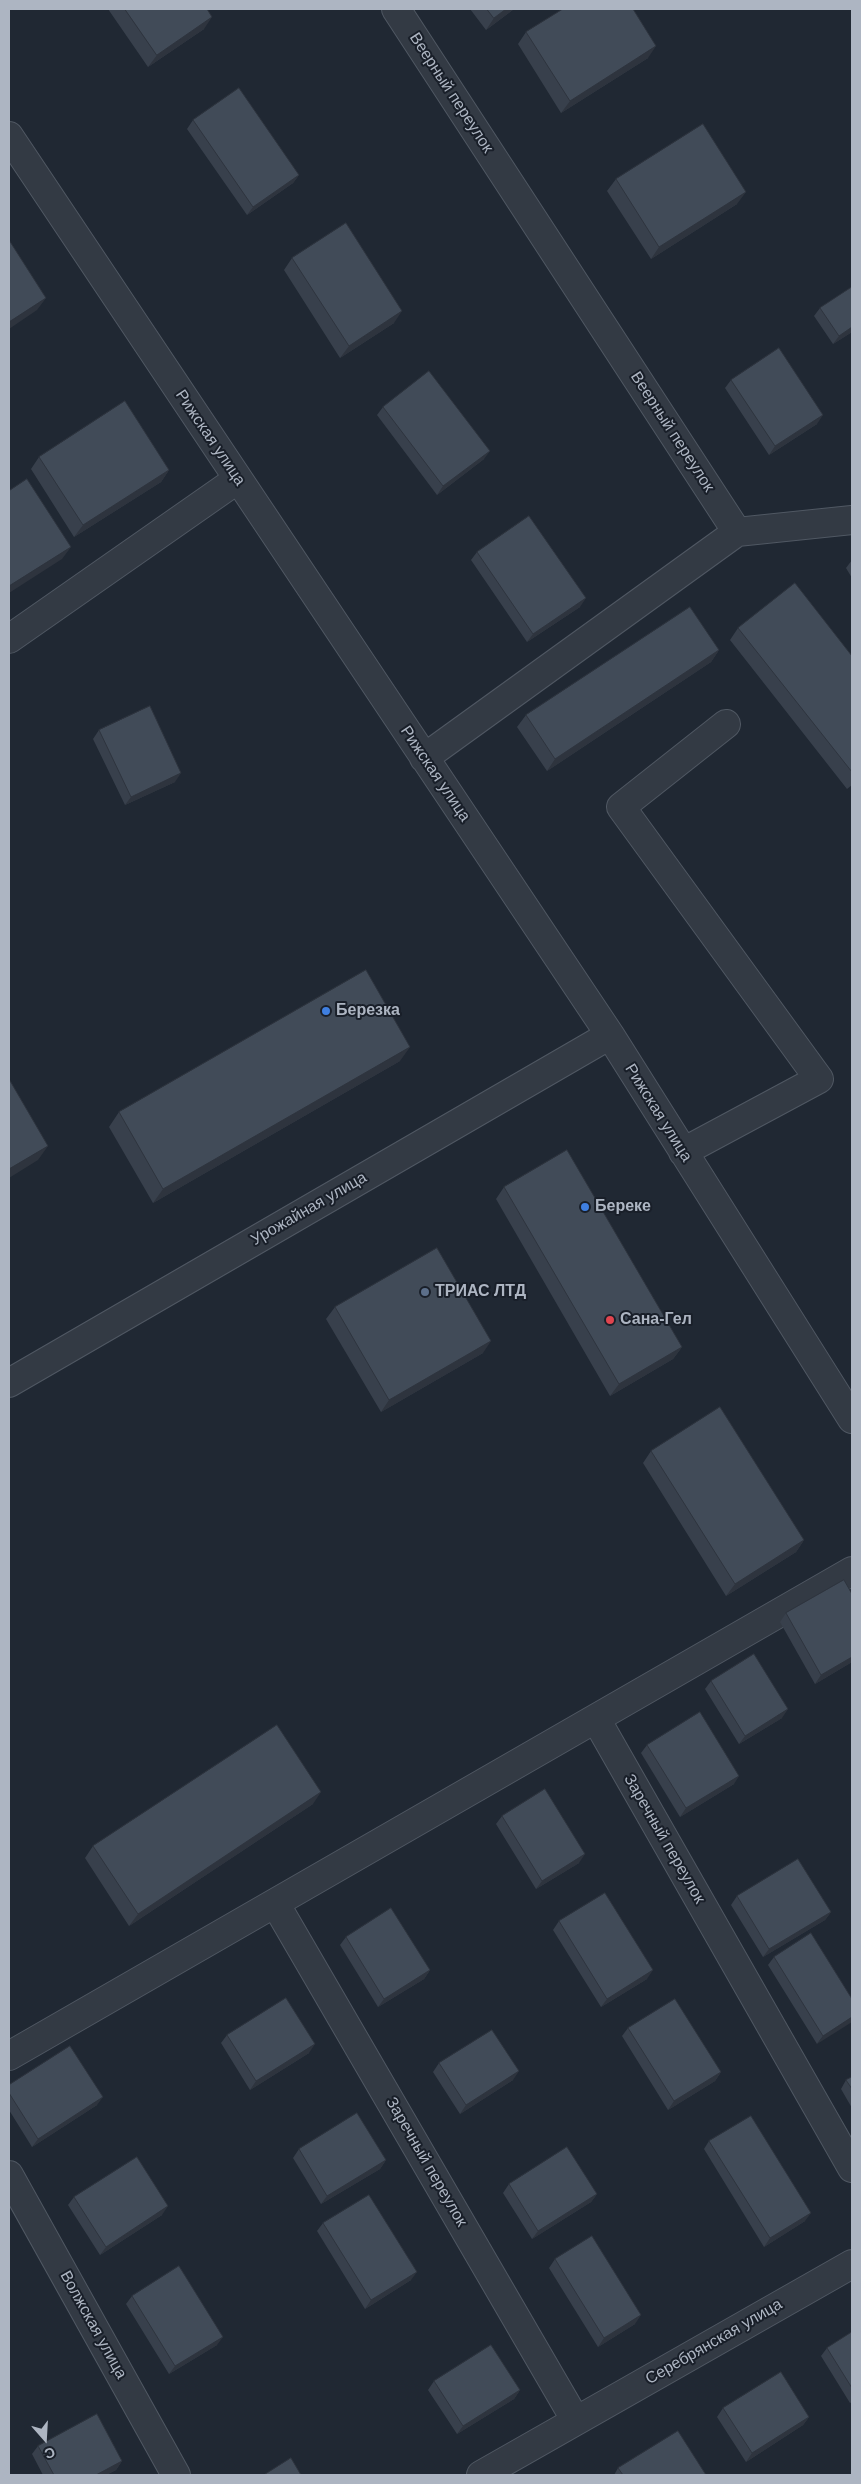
<!DOCTYPE html>
<meta charset="utf-8">
<style>
body{margin:0}
#map{position:relative;width:861px;height:2484px;overflow:hidden;background:#202833;font-family:Arial,sans-serif}
canvas{display:block}
.frame{position:absolute;inset:0;border:10px solid #adb5c2;pointer-events:none}
.north{position:absolute;left:20px;top:2414px;width:50px;height:50px;-webkit-text-stroke:4px #191f29;paint-order:stroke;rotate:161deg;font-size:14px;font-weight:700;line-height:20px;text-align:center;color:#adb5c2}
.north::after{content:'';display:block;margin:auto;width:18px;height:22px;background:#adb5c2;clip-path:polygon(50% 0,100% 100%,50% 72%,0 100%)}
</style>
<div id="map">
<canvas width="861" height="2484"></canvas>
<div class="frame"></div>
<div class="north">С</div>
</div>
<script>
const ctx = document.querySelector('canvas').getContext('2d');
ctx.lineJoin = 'round';
function trace(path, color, width, dash) { ctx.strokeStyle = color; ctx.lineWidth = width; ctx.lineCap = dash ? 'butt' : 'round'; ctx.setLineDash(dash || []); ctx.stroke(path); }
function fill(path, color) { ctx.fillStyle = color; ctx.fill(path, 'evenodd'); }
function write(font, color, halo, rows, align = 'center') {
  ctx.font = font + ' Arial,sans-serif'; ctx.lineWidth = 4; ctx.setLineDash([]); ctx.textBaseline = 'middle'; ctx.strokeStyle = halo; ctx.fillStyle = color; for (const [text, x, y, turn = 0] of rows) {
    ctx.save(); ctx.translate(x, y); ctx.rotate((+turn || 0) * Math.PI / 180); ctx.textAlign = isNaN(turn) ? turn : align; if (halo) ctx.strokeText(text, 0, 0); ctx.fillText(text, 0, 0); ctx.restore();
  }
}
const minor = new Path2D(`
 M 396,9 L 737,532 L 424,758
 M 9,136 L 610,1035 L 852,1419
 M 737,532 L 852,520
 M 9,639 L 238,479
 M 683,1152 L 819,1079 L 621,807 L 726,724
 M 9,1383 L 610,1035
 M 596,1719 L 852,2168
 M 275,1903 L 576,2421
 M 9,2056 L 852,1571
 M 9,2175 L 176,2475
 M 481,2475 L 852,2264`);
const wall = new Path2D(`
 M 108,9 L 207,9 L 204,29 L 148,67 Z
 M 470,9 L 514,9 L 486,30 Z
 M 526,32 L 648,58 L 561,113 L 518,44 Z
 M 193,120 L 299,175 L 293,183 L 247,215 L 187,129 Z
 M 616,179 L 737,204 L 651,259 L 607,191 Z
 M 292,258 L 394,323 L 340,358 L 284,270 Z
 M 852,287 L 852,332 L 833,344 L 814,316 L 820,308 Z
 M 731,380 L 817,424 L 769,455 L 725,388 Z
 M 383,407 L 484,459 L 437,495 L 377,415 Z
 M 39,457 L 169,470 L 161,482 L 74,537 L 31,469 Z
 M 477,552 L 580,607 L 527,642 L 471,560 Z
 M 852,560 L 852,578 L 846,568 Z
 M 738,628 L 852,656 L 852,785 L 847,789 L 730,640 Z
 M 719,650 L 711,662 L 547,771 L 517,727 L 526,715 Z
 M 99,730 L 175,782 L 125,805 L 93,739 Z
 M 400,1061 L 153,1203 L 109,1127 L 119,1112 Z
 M 504,1187 L 682,1347 L 673,1359 L 610,1396 L 496,1199 Z
 M 335,1307 L 483,1353 L 381,1412 L 326,1319 Z
 M 651,1451 L 804,1540 L 796,1552 L 726,1596 L 643,1463 Z
 M 852,1594 L 852,1662 L 815,1684 L 780,1622 L 786,1613 Z
 M 711,1681 L 782,1718 L 739,1744 L 705,1689 Z
 M 647,1745 L 734,1784 L 680,1817 L 641,1753 Z
 M 313,1804 L 129,1926 L 85,1858 L 93,1846 Z
 M 502,1816 L 579,1863 L 536,1889 L 496,1824 Z
 M 737,1896 L 831,1912 L 825,1920 L 763,1957 L 731,1905 Z
 M 559,1921 L 647,1979 L 601,2007 L 553,1930 Z
 M 346,1937 L 430,1970 L 424,1979 L 378,2007 L 340,1945 Z
 M 774,1957 L 852,1999 L 817,2044 L 768,1965 Z
 M 628,2028 L 721,2072 L 715,2081 L 668,2110 L 622,2036 Z
 M 227,2035 L 309,2053 L 250,2090 L 221,2043 Z
 M 439,2063 L 513,2080 L 460,2114 L 433,2072 Z
 M 852,2077 L 852,2108 L 841,2089 L 846,2080 Z
 M 9,2085 L 97,2105 L 32,2147 L 9,2110 Z
 M 709,2141 L 805,2221 L 764,2247 L 704,2149 Z
 M 299,2149 L 386,2160 L 380,2169 L 321,2204 L 293,2158 Z
 M 509,2184 L 597,2194 L 591,2202 L 532,2239 L 503,2193 Z
 M 74,2197 L 162,2215 L 100,2255 L 68,2205 Z
 M 323,2223 L 411,2280 L 365,2309 L 317,2231 Z
 M 555,2259 L 635,2324 L 598,2347 L 549,2268 Z
 M 132,2296 L 217,2345 L 169,2374 L 126,2304 Z
 M 852,2332 L 852,2402 L 850,2403 L 821,2356 L 827,2348 Z
 M 434,2381 L 520,2390 L 514,2399 L 457,2434 L 428,2390 Z
 M 723,2408 L 809,2417 L 803,2425 L 746,2462 L 717,2417 Z
 M 38,2446 L 122,2461 L 116,2470 L 106,2475 L 43,2475 L 32,2454 Z
 M 618,2468 L 706,2475 L 614,2475 Z`);
const shadedWall = new Path2D(`
 M 506,9 L 514,9 L 486,30 L 494,18 Z
 M 212,17 L 204,29 L 148,67 L 157,55 Z
 M 656,46 L 648,58 L 561,113 L 570,101 Z
 M 299,175 L 293,183 L 247,215 L 253,207 Z
 M 746,192 L 737,204 L 651,259 L 659,247 Z
 M 46,298 L 37,310 L 9,329 L 9,322 Z
 M 402,311 L 394,323 L 340,358 L 349,346 Z
 M 852,327 L 852,332 L 833,344 L 839,336 Z
 M 823,415 L 817,424 L 769,455 L 775,446 Z
 M 490,451 L 484,459 L 437,495 L 443,486 Z
 M 169,470 L 161,482 L 74,537 L 83,525 Z
 M 71,547 L 62,559 L 9,593 L 9,586 Z
 M 586,598 L 580,607 L 527,642 L 533,634 Z
 M 719,650 L 711,662 L 547,771 L 555,759 Z
 M 181,773 L 175,782 L 125,805 L 131,797 Z
 M 410,1047 L 400,1061 L 153,1203 L 163,1189 Z
 M 48,1146 L 38,1160 L 9,1178 L 9,1169 Z
 M 491,1341 L 483,1353 L 381,1412 L 389,1400 Z
 M 682,1347 L 673,1359 L 610,1396 L 619,1384 Z
 M 804,1540 L 796,1552 L 726,1596 L 735,1584 Z
 M 852,1657 L 852,1662 L 815,1684 L 821,1675 Z
 M 788,1709 L 782,1718 L 739,1744 L 745,1736 Z
 M 739,1776 L 734,1784 L 680,1817 L 686,1808 Z
 M 321,1792 L 313,1804 L 129,1926 L 138,1914 Z
 M 585,1854 L 579,1863 L 536,1889 L 542,1881 Z
 M 831,1912 L 825,1920 L 763,1957 L 769,1949 Z
 M 430,1970 L 424,1979 L 378,2007 L 384,1999 Z
 M 653,1970 L 647,1979 L 601,2007 L 607,1999 Z
 M 852,2017 L 852,2022 L 817,2044 L 823,2036 Z
 M 315,2044 L 309,2053 L 250,2090 L 256,2081 Z
 M 519,2071 L 513,2080 L 460,2114 L 466,2105 Z
 M 721,2072 L 715,2081 L 668,2110 L 674,2101 Z
 M 103,2097 L 97,2105 L 32,2147 L 38,2139 Z
 M 386,2160 L 380,2169 L 321,2204 L 327,2196 Z
 M 597,2194 L 591,2202 L 532,2239 L 538,2231 Z
 M 168,2206 L 162,2215 L 100,2255 L 106,2247 Z
 M 811,2213 L 805,2221 L 764,2247 L 770,2238 Z
 M 417,2272 L 411,2280 L 365,2309 L 371,2300 Z
 M 641,2315 L 635,2324 L 598,2347 L 604,2338 Z
 M 223,2337 L 217,2345 L 169,2374 L 175,2366 Z
 M 520,2390 L 514,2399 L 457,2434 L 463,2426 Z
 M 809,2417 L 803,2425 L 746,2462 L 752,2453 Z
 M 122,2461 L 116,2470 L 106,2475 L 96,2475 Z`);
const building = new Path2D(`
 M 125,9 L 207,9 L 212,17 L 157,55 Z
 M 487,9 L 506,9 L 494,18 Z
 M 563,9 L 633,9 L 656,46 L 570,101 L 526,32 Z
 M 239,88 L 299,175 L 253,207 L 193,120 Z
 M 703,124 L 746,192 L 659,247 L 616,179 Z
 M 346,223 L 402,311 L 349,346 L 292,258 Z
 M 9,240 L 46,298 L 9,322 Z
 M 852,287 L 852,327 L 839,336 L 820,308 Z
 M 779,348 L 823,415 L 775,446 L 731,380 Z
 M 429,371 L 490,451 L 443,486 L 383,407 Z
 M 125,401 L 169,470 L 83,525 L 39,457 Z
 M 27,479 L 71,547 L 9,586 L 9,491 Z
 M 529,516 L 586,598 L 533,634 L 477,552 Z
 M 795,583 L 852,656 L 852,772 L 738,628 Z
 M 690,607 L 719,650 L 555,759 L 526,715 Z
 M 150,706 L 181,773 L 131,797 L 99,730 Z
 M 366,970 L 410,1047 L 163,1189 L 119,1112 Z
 M 9,1079 L 48,1146 L 9,1169 Z
 M 567,1150 L 682,1347 L 619,1384 L 504,1187 Z
 M 437,1248 L 491,1341 L 389,1400 L 335,1307 Z
 M 720,1407 L 804,1540 L 735,1584 L 651,1451 Z
 M 844,1580 L 852,1594 L 852,1657 L 821,1675 L 786,1613 Z
 M 754,1654 L 788,1709 L 745,1736 L 711,1681 Z
 M 700,1712 L 739,1776 L 686,1808 L 647,1745 Z
 M 277,1725 L 321,1792 L 138,1914 L 93,1846 Z
 M 545,1789 L 585,1854 L 542,1881 L 502,1816 Z
 M 798,1859 L 831,1912 L 769,1949 L 737,1896 Z
 M 605,1893 L 653,1970 L 607,1999 L 559,1921 Z
 M 391,1908 L 430,1970 L 384,1999 L 346,1937 Z
 M 811,1933 L 852,1999 L 852,2017 L 823,2036 L 774,1957 Z
 M 286,1998 L 315,2044 L 256,2081 L 227,2035 Z
 M 675,1999 L 721,2072 L 674,2101 L 628,2028 Z
 M 492,2030 L 519,2071 L 466,2105 L 439,2063 Z
 M 70,2046 L 103,2097 L 38,2139 L 9,2093 L 9,2085 Z
 M 852,2077 L 852,2089 L 846,2080 Z
 M 357,2113 L 386,2160 L 327,2196 L 299,2149 Z
 M 751,2116 L 811,2213 L 770,2238 L 709,2141 Z
 M 567,2147 L 597,2194 L 538,2231 L 509,2184 Z
 M 137,2157 L 168,2206 L 106,2247 L 74,2197 Z
 M 369,2195 L 417,2272 L 371,2300 L 323,2223 Z
 M 592,2236 L 641,2315 L 604,2338 L 555,2259 Z
 M 179,2266 L 223,2337 L 175,2366 L 132,2296 Z
 M 852,2332 L 852,2388 L 827,2348 Z
 M 491,2345 L 520,2390 L 463,2426 L 434,2381 Z
 M 781,2372 L 809,2417 L 752,2453 L 723,2408 Z
 M 97,2414 L 122,2461 L 96,2475 L 54,2475 L 38,2446 Z
 M 678,2431 L 706,2475 L 623,2475 L 618,2468 Z
 M 291,2458 L 301,2475 L 264,2475 Z`);
const markers = [
 [326,1011,5,"#3f7fe0"],
 [585,1207,5,"#3f7fe0"],
 [425,1292,5,"#5c6f8a"],
 [610,1320,5,"#e0444e"]
];
const streetNames = [
 ["Веерный переулок",451,93,57],
 ["Веерный переулок",672,432,57],
 ["Рижская улица",210,438,56],
 ["Рижская улица",435,774,56],
 ["Рижская улица",658,1113,58],
 ["Урожайная улица",309,1209,-30],
 ["Заречный переулок",664,1839,60],
 ["Заречный переулок",426,2162,60],
 ["Волжская улица",93,2325,61],
 ["Серебрянская улица",714,2342,-30]
];
const poiNames = [
 ["Березка",336,1011],
 ["Береке",595,1207],
 ["ТРИАС ЛТД",435,1292],
 ["Сана-Гел",620,1320]
];
trace(minor, '#505863', 30);
trace(minor, '#333a44', 28);
fill(wall, '#38404c');
fill(shadedWall, '#2e343e');
fill(building, '#414b58');
trace(building, '#2e343e', 1);
for (const [x, y, r, color] of markers) { const dot = new Path2D(); dot.arc(x, y, r, 0, 2 * Math.PI); ctx.fillStyle = color; ctx.fill(dot); trace(dot, '#191f29', 2); }
write('16px', '#adb5c2', '#191f29', streetNames);
write('bold 16px', '#adb5c2', '#191f29', poiNames, 'left');
</script>
